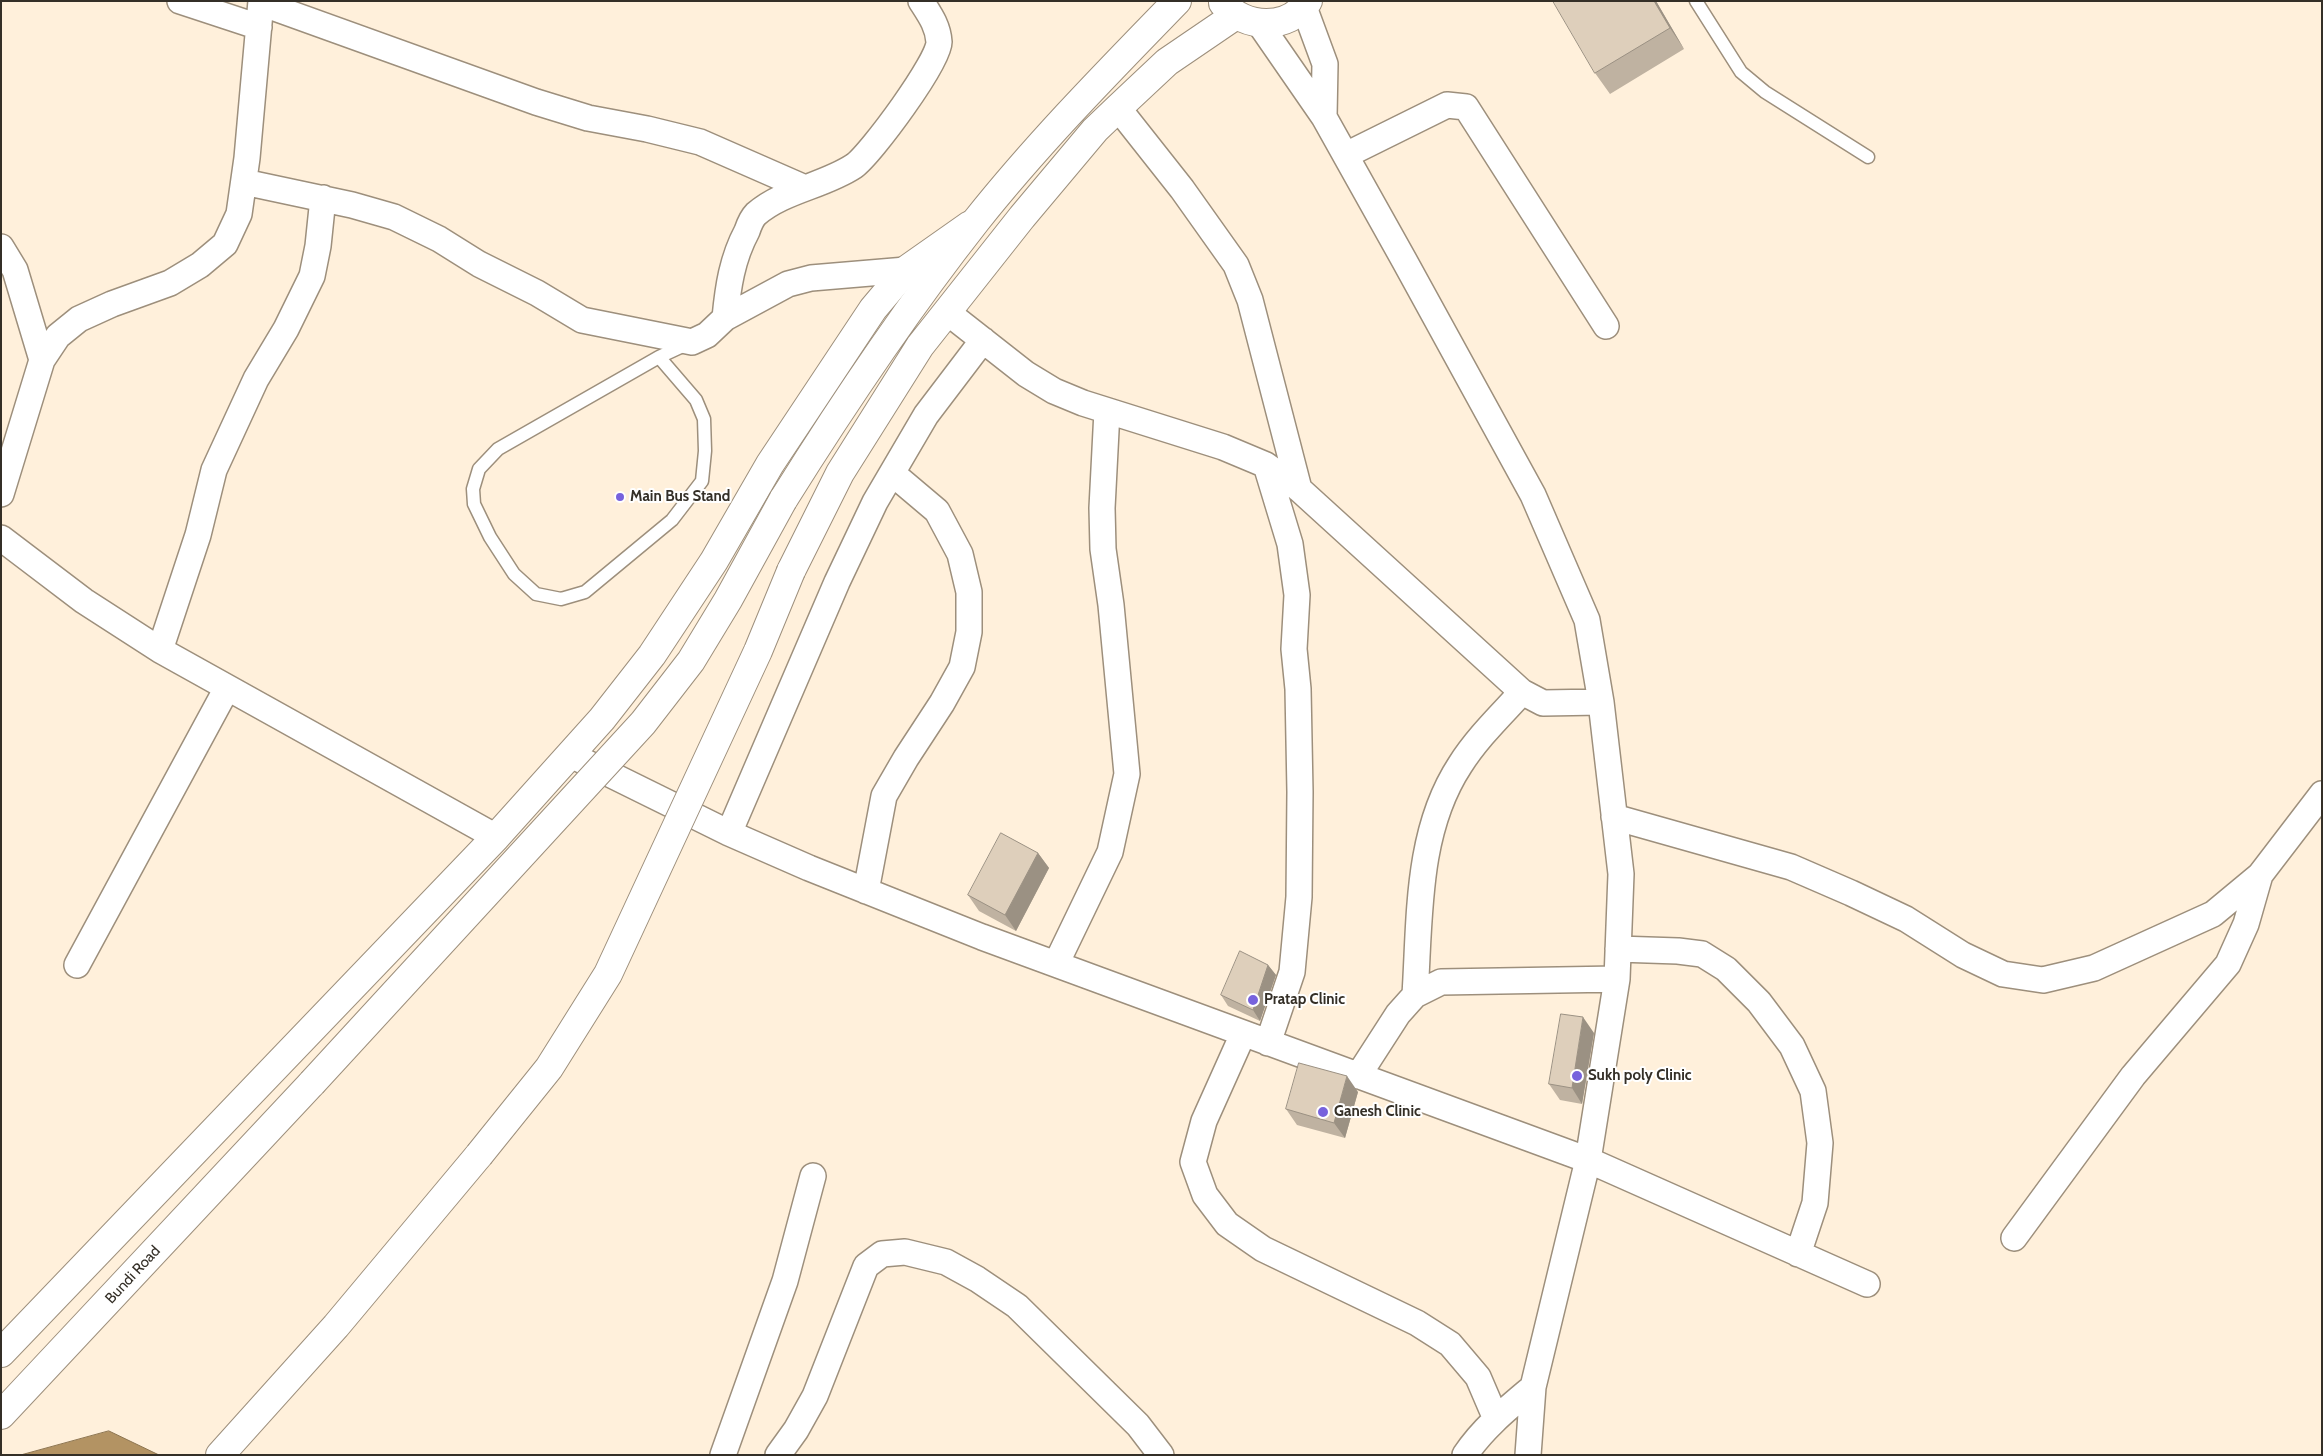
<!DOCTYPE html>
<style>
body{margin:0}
#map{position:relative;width:2323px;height:1456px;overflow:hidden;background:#fff0db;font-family:Cabin,sans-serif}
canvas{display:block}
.frame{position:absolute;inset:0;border:2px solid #342f27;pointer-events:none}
</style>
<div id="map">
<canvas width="2323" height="1456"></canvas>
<div class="frame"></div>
</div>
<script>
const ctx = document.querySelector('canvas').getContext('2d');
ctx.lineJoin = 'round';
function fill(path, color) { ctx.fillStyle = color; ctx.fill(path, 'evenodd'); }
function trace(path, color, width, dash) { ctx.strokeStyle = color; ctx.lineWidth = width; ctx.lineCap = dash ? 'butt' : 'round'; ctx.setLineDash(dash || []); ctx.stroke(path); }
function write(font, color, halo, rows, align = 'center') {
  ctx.font = font + ' Cabin,sans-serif'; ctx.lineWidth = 4; ctx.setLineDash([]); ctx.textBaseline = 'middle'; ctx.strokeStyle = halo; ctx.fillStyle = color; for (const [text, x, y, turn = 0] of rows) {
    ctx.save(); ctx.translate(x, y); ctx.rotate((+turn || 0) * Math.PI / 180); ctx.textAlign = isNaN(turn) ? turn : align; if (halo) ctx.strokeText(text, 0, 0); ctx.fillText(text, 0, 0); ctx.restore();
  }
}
const water = new Path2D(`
 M 109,1431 L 159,1455 L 21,1455 Z`);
const lane = new Path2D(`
 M 1696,1 L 1741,72 L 1765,92 L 1868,157
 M 659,357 L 696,400 L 704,419 L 705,451 L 702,481 L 672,520 L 585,592 L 561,599 L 536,594 L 514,574 L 490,537 L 474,504 L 473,489 L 479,469 L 498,449 L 659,357 L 687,344`);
const street = new Path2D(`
 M 180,1 L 259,27
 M 261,3 L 536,102 L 588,118 L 647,129 L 700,142 L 805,188
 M 1304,7 L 1325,64 L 1324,117
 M 1259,23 L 1324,117 L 1404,260 L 1533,495 L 1587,620 L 1601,702 L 1621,874 L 1617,979 L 1588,1160 L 1533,1387 L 1528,1455
 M 1118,108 L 1182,189 L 1236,265 L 1250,300 L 1299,489
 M 1346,155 L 1447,105 L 1466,107 L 1606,326
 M 244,182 L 352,205 L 394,217 L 439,239 L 479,264 L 537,293 L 582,320 L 692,342 L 707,335 L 725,318 L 788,284 L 811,278 L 906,270
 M 1,247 L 15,270 L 42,360
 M 947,312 L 1026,374 L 1054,391 L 1083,403 L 1223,447 L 1266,465 L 1299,489 L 1522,692 L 1543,703 L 1601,702
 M 725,318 C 728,287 732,259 747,231 C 749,225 752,218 756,214 C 784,190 824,186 854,166 C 871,154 940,60 939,42 C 938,26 930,15 921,1
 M 1266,465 L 1290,544 L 1297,595 L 1294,649 L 1298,689 L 1300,792 L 1299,897 L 1292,972 L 1268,1043
 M 1,494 L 42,360 L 58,336 L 79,319 L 112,304 L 170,283 L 200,265 L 225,244 L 239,214 L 247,158 L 261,1
 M 1,538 L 84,601 L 160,650 L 496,837
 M 160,650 L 198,535 L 214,470 L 256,379 L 286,329 L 312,276 L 318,246 L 323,198
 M 571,755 L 729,833 L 809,868 L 982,937 L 1588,1160 L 1867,1284
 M 1614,817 L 1791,867 L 1851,893 L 1906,919 L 1963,955 L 2003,974 L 2043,980 L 2094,968 L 2213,914 L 2260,875 L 2322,794
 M 729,833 L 837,582 L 875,502 L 926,415 L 983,340
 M 866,891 L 884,796 L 906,758 L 942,703 L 962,667 L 969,632 L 969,592 L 960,554 L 937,511 L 892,473
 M 1618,949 L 1678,951 L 1702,954 L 1726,969 L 1759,1002 L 1792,1046 L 1813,1091 L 1820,1143 L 1815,1203 L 1798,1254
 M 1056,964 L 1110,852 L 1127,774 L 1111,605 L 1103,549 L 1102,508 L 1107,411
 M 77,965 L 227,688
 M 1415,995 C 1420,918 1416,832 1460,765 C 1477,738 1501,715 1522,692
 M 1243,1034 L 1204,1121 L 1193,1162 L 1205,1195 L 1227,1224 L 1263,1249 L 1417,1323 L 1450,1344 L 1478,1377 L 1496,1419
 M 1358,1076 L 1398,1014 L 1415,995 L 1441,982 L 1617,979
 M 2014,1238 L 2133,1076 L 2228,964 L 2246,924 L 2260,875
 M 723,1455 L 785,1281 L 813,1176
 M 778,1455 L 796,1430 L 815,1396 L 866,1266 L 882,1254 L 905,1252 L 946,1262 L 977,1279 L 1017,1306 L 1138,1425 L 1161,1455
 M 1465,1455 C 1483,1428 1508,1408 1533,1387`);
const secondary = new Path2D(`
 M 1,1353 L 496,837 L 602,719 L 652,655 L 714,561 L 770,464 L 873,309 L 906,270 L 970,225`);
const primary = new Path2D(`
 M 1223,3 C 1244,29 1289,31 1308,1
 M 783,500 C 843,404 906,310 976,221 C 1038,143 1108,72 1177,1
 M 791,571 L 840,473 L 920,346 L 1022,217 L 1095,130 L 1118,108 L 1167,62 L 1236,15
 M 1,1415 L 312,1083
 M 220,1455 L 336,1326 L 479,1155`);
const primaryBridge = new Path2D(`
 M 312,1083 L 643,723 L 691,661 L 728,600 L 783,500
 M 479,1155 L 549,1068 L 608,974 L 758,651 L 791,571`);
const wall = new Path2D(`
 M 1656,1 L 1684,49 L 1610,94 L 1595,73 Z
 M 1038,853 L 1049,868 L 1016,931 L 979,911 L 968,895 Z
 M 1268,965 L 1276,975 L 1260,1021 L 1228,1006 L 1221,995 Z
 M 1594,1033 L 1582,1104 L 1560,1100 L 1549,1084 Z
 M 1358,1092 L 1345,1138 L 1297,1125 L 1286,1109 Z`);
const shadedWall = new Path2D(`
 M 1654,1 L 1656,1 L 1684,49 L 1670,28 Z
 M 1038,853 L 1049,868 L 1016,931 L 1005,915 Z
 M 1268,965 L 1276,975 L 1260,1021 L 1253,1010 Z
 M 1583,1017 L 1594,1033 L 1582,1104 L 1572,1088 Z
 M 1347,1076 L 1358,1092 L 1345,1138 L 1334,1123 Z`);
const building = new Path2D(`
 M 1553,1 L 1654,1 L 1670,28 L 1595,73 Z
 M 1001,833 L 1038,853 L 1005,915 L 968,895 Z
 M 1240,951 L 1268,965 L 1253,1010 L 1221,995 Z
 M 1561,1014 L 1583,1017 L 1572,1088 L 1549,1084 Z
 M 1299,1063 L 1347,1076 L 1334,1123 L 1286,1109 Z`);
const markers = [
 [620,497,5,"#7762dd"],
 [1253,1000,6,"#7762dd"],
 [1577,1076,6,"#7762dd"],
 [1323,1112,6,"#7762dd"]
];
const poiNames = [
 ["Main Bus Stand",630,497],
 ["Pratap Clinic",1264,1000],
 ["Sukh poly Clinic",1588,1076],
 ["Ganesh Clinic",1334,1112]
];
const streetNames = [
 ["Bundi Road",133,1275,-47]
];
fill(water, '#b39363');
trace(water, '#8d7551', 1);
trace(lane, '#9d8f7c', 15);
trace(street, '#9d8f7c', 28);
trace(secondary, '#9d8f7c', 30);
trace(primary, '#9d8f7c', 30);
trace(lane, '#fff', 12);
trace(street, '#fff', 25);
trace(secondary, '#fff', 28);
trace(primary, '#fff', 28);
trace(primaryBridge, '#9d8f7c', 30, []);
trace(primaryBridge, '#fff', 28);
fill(wall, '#bfb2a1');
fill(shadedWall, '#9b9183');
fill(building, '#decfbb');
trace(building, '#9b9183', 1);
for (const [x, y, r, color] of markers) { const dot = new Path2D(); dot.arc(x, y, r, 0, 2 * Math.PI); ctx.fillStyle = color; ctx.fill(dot); trace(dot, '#fff', 2); }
write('bold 15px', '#342f27', '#fff', poiNames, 'left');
write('15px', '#342f27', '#fff', streetNames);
</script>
